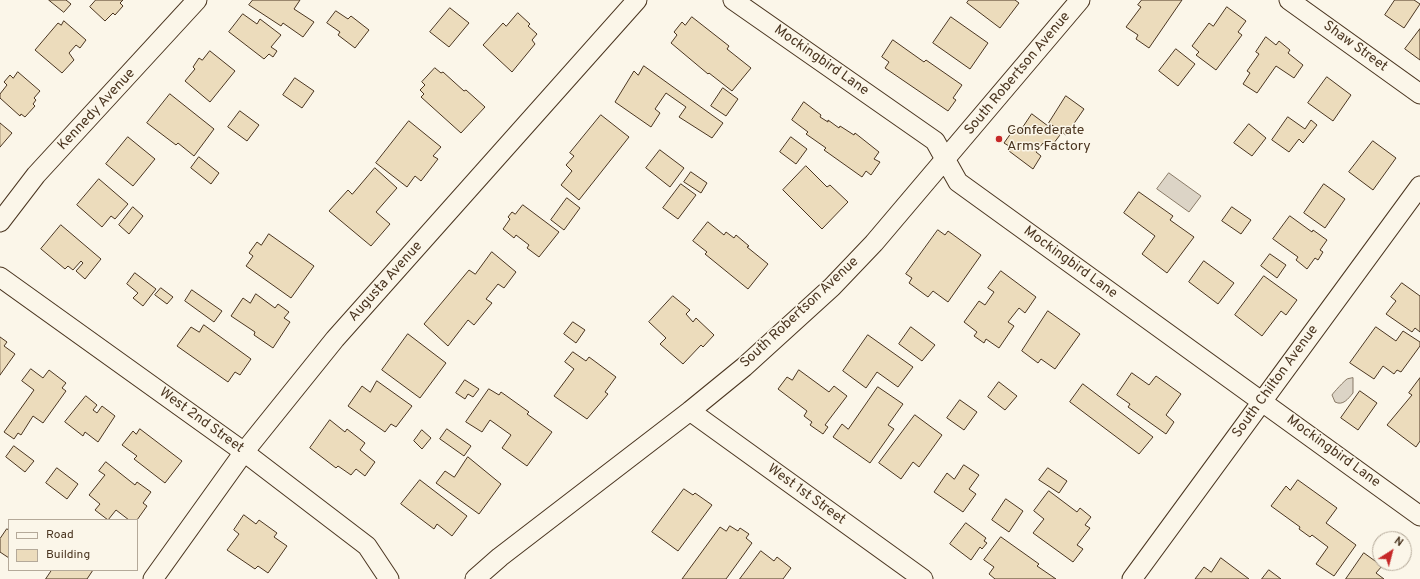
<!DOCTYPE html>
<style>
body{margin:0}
#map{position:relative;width:1420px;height:579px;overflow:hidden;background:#fbf6e9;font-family:Overpass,sans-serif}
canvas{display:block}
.legend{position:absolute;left:8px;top:519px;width:130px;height:52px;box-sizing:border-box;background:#fbf6e9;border:1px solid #b4a999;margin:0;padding:5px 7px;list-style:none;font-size:12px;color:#4a3520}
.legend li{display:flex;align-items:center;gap:8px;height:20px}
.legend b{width:20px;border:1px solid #b4a999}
.north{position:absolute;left:1372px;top:531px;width:40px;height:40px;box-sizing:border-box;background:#fbf6e9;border:1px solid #b4a999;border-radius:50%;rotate:36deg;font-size:11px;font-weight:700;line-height:16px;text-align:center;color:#4a3520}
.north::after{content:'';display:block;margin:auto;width:14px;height:18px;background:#c62828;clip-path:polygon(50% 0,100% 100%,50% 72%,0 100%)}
</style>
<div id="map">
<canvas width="1420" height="579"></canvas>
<ul class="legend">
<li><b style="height:5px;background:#fbf6e9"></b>Road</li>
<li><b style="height:11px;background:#ecdcbc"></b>Building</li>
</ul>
<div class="north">N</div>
</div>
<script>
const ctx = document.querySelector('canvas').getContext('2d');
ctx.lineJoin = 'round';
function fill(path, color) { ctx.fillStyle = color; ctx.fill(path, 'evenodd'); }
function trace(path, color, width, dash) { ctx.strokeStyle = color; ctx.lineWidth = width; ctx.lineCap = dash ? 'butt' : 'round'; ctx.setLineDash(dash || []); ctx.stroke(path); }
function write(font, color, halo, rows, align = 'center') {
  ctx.font = font + ' Overpass,sans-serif'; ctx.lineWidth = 3; ctx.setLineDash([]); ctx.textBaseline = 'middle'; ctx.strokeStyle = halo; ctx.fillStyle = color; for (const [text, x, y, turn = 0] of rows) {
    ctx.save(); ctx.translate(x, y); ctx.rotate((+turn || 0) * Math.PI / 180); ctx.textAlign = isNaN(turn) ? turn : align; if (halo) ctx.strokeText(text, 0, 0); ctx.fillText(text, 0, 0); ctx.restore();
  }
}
const water = new Path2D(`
 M 1169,173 L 1201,196 L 1189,212 L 1157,189 Z
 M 1353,378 L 1353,393 C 1348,399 1343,406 1335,402 L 1332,395 C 1333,393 1345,380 1347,379 Z`);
const building = new Path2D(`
 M 49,0 L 66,0 L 71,4 L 64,12 Z
 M 96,0 L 123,0 L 120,3 L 123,6 L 115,15 L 113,13 L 105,21 L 90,7 Z
 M 253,0 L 300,0 L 294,9 L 314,22 L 303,37 L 283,23 L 281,26 L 249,5 Z
 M 969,0 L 1015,0 L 1019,3 L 1000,28 L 967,3 Z
 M 1142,0 L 1182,0 L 1149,48 L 1136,39 L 1138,35 L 1126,27 L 1141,7 L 1138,5 Z
 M 1395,0 L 1414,0 L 1420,4 L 1404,28 L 1385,15 Z
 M 1227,7 L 1246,21 L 1238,32 L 1242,35 L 1216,70 L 1196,55 L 1199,52 L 1192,46 L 1209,23 L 1213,26 Z
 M 450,8 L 469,23 L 449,47 L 430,32 Z
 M 336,11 L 348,19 L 351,16 L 369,30 L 355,48 L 338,35 L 340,32 L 327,23 Z
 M 518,13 L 530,24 L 528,26 L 537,34 L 532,40 L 535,44 L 512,72 L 483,45 L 503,23 L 506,26 Z
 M 243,14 L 257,24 L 260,19 L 281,35 L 271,47 L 277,51 L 273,57 L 269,54 L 264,59 L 229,32 Z
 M 692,17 L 729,46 L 727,49 L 751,68 L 732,91 L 709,73 L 708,74 L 671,43 L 677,35 L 674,32 L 682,22 L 685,25 Z
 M 951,17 L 988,43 L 970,69 L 933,43 Z
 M 64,21 L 86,40 L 80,48 L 76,45 L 69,53 L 74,60 L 62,73 L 35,50 L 58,23 L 61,25 Z
 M 1420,29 L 1420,60 L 1405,49 Z
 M 1266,37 L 1276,45 L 1279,41 L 1290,50 L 1288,53 L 1303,65 L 1294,78 L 1276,66 L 1257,93 L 1243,84 L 1250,73 L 1247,71 L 1259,54 L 1256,52 Z
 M 893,40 L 924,62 L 926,60 L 962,85 L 953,98 L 956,100 L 948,111 L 885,68 L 889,62 L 882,57 Z
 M 1176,49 L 1195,64 L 1178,86 L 1159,71 Z
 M 210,51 L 235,71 L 210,102 L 185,81 L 195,69 L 193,67 L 199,58 L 202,60 Z
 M 644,66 L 723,123 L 712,138 L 679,117 L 686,107 L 666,93 L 655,109 L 660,113 L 651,127 L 615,102 L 634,71 L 638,75 Z
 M 435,68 L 441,73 L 443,72 L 464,91 L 466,90 L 485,107 L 461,133 L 421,97 L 424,94 L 420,90 L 425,85 L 422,82 Z
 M 18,72 L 40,91 L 34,98 L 36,100 L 33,104 L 35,106 L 25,117 L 21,114 L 20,116 L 0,98 L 0,94 L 7,85 L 4,82 L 10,75 L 13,78 Z
 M 1327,77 L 1351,95 L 1333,121 L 1308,103 Z
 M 295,78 L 314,91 L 302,108 L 283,95 Z
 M 723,88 L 738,99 L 726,116 L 711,106 Z
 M 170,94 L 214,129 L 194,156 L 178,143 L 176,145 L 147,123 Z
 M 1066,96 L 1084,109 L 1066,135 L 1049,123 Z
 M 804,102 L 821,115 L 820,117 L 828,122 L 828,120 L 839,128 L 840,126 L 854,135 L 855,133 L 879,152 L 874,159 L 880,162 L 871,175 L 866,171 L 862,177 L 824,150 L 826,148 L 806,134 L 808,132 L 792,120 Z
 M 240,111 L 259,125 L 247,141 L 228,127 Z
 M 1032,114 L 1060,135 L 1050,148 L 1043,143 L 1036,152 L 1041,156 L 1033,169 L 1009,151 L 1012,148 L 1004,143 L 1014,129 L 1019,132 Z
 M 601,115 L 629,137 L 579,200 L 561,185 L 572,171 L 566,165 L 574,156 L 570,153 Z
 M 1288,117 L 1305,129 L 1311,120 L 1317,125 L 1303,143 L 1299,139 L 1289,152 L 1272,140 Z
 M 409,121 L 441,147 L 433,156 L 438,159 L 421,181 L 415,176 L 407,187 L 376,163 Z
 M 0,123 L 12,133 L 0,147 Z
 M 1249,124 L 1266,138 L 1252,156 L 1234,143 Z
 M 128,137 L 155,159 L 133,186 L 106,164 Z
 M 791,137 L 807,149 L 796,164 L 780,152 Z
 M 1373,141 L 1396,158 L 1373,190 L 1349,172 Z
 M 660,150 L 684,168 L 670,187 L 646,168 Z
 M 199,157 L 219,173 L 211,184 L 191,168 Z
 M 806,166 L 827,187 L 830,185 L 848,202 L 822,229 L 783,190 Z
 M 375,168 L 397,188 L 376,212 L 390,224 L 371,246 L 329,211 L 348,190 L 352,194 Z
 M 691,172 L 707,183 L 701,193 L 684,182 Z
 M 99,179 L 128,204 L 115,219 L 111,216 L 102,227 L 77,205 Z
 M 681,184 L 696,195 L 678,219 L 663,208 Z
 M 1324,184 L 1345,199 L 1325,228 L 1304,213 Z
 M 1139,192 L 1173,216 L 1170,220 L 1194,237 L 1167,273 L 1142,254 L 1155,236 L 1124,213 Z
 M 567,198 L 580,208 L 564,230 L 551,220 Z
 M 523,205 L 559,232 L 539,257 L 527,248 L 529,245 L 516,235 L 514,238 L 503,229 L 510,219 L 508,217 L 512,212 L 515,214 Z
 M 133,207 L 143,216 L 129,234 L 119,225 Z
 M 1232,207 L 1251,220 L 1241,234 L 1222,221 Z
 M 1290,216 L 1312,232 L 1313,230 L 1327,240 L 1320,250 L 1323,252 L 1318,260 L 1315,258 L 1307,269 L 1296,260 L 1298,257 L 1273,239 Z
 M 708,222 L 724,235 L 726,232 L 734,238 L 736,235 L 749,246 L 747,247 L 768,264 L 748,289 L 705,254 L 707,252 L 693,241 Z
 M 61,225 L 101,259 L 85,279 L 76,271 L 83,263 L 81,261 L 73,270 L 68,266 L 65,269 L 41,249 Z
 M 938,230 L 945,235 L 948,231 L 981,255 L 948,302 L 933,291 L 928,297 L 909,283 L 912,278 L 906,274 Z
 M 269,234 L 314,266 L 291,298 L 246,266 L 253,256 L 249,253 L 257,242 L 261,245 Z
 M 492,252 L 516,272 L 504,288 L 498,284 L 486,299 L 492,303 L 474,325 L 468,320 L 448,346 L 424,324 L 469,270 L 475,274 Z
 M 1270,254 L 1286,265 L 1277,278 L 1261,266 Z
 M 1204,261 L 1234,283 L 1218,304 L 1189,282 Z
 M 1001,271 L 1036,297 L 1025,313 L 1019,308 L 1008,322 L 1014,326 L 999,348 L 986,339 L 984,343 L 974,336 L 977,332 L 964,322 L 979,301 L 985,305 L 994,292 L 988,288 Z
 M 135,273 L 156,289 L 143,306 L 133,298 L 138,293 L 127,284 Z
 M 1264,276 L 1297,300 L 1286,315 L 1281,311 L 1262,336 L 1235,315 Z
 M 1402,283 L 1420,296 L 1420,332 L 1415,328 L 1412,332 L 1386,314 L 1396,301 L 1391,297 Z
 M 161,288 L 173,297 L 167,304 L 155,295 Z
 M 192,290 L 222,311 L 214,322 L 185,301 Z
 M 256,294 L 275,308 L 278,304 L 289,312 L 284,318 L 290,322 L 273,348 L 254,335 L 255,332 L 231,316 L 243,298 L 250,303 Z
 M 673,296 L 690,310 L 686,314 L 693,322 L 696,318 L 714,335 L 703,347 L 701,345 L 683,364 L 660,344 L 666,338 L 649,322 Z
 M 1048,311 L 1080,334 L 1055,369 L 1041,359 L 1038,363 L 1022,351 Z
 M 573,322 L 585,330 L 576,343 L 564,334 Z
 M 204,325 L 251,359 L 240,375 L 235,372 L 228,382 L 177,346 L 191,327 L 199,332 Z
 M 911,327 L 935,345 L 922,361 L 899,344 Z
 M 1376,327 L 1396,341 L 1403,331 L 1420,342 L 1420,346 L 1401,372 L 1397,370 L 1394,374 L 1383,366 L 1374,379 L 1350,363 Z
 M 408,334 L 446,363 L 420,398 L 382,370 Z
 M 868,335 L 913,367 L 898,387 L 877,372 L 866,388 L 843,371 Z
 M 0,337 L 7,342 L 4,346 L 15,354 L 0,375 Z
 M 573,352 L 586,361 L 589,357 L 616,377 L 605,392 L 608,394 L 587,419 L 554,396 L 574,369 L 565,362 Z
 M 31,369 L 43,378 L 49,370 L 66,383 L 62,388 L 66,391 L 43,423 L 33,416 L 21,435 L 18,433 L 14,439 L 4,432 L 34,390 L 22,381 Z
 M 799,370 L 829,392 L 834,386 L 847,396 L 825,425 L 828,427 L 823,434 L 810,425 L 812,422 L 804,416 L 807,411 L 778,389 L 787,377 L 792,380 Z
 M 1132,373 L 1149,385 L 1156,376 L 1181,394 L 1166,415 L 1174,422 L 1166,434 L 1128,407 L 1130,404 L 1117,395 Z
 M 1420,378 L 1420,441 L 1416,447 L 1387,425 L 1412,395 L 1409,393 Z
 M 465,380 L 479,389 L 473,397 L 468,394 L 465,399 L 456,393 Z
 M 377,381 L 412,406 L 396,427 L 391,424 L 385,432 L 348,406 L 362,386 L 370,392 Z
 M 999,382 L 1017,396 L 1005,410 L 988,397 Z
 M 1083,384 L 1153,437 L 1139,454 L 1070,402 Z
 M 878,387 L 903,404 L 888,425 L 894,429 L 870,463 L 833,437 L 842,424 L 848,429 Z
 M 489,389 L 499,395 L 501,392 L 529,412 L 527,414 L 552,432 L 527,466 L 502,448 L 511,435 L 490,420 L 482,432 L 466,422 Z
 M 1360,391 L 1377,403 L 1358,430 L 1341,418 Z
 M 86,396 L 97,405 L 93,410 L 97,413 L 102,406 L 115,416 L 98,442 L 85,432 L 83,436 L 65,422 Z
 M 960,400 L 977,412 L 964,430 L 947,418 Z
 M 915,415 L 942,435 L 919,467 L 913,462 L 901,479 L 879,463 Z
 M 330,420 L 345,432 L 347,429 L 365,443 L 360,450 L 375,462 L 365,476 L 356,469 L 351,475 L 338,466 L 336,468 L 310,448 Z
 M 140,429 L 182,461 L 165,483 L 134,459 L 137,456 L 122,445 L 133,431 L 136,434 Z
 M 447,429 L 471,446 L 464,456 L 440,439 Z
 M 422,430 L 431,438 L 422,449 L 414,441 Z
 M 14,446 L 34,461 L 25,472 L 6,457 Z
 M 468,457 L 501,484 L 479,514 L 436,483 L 445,471 L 454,477 Z
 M 106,462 L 135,485 L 137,482 L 151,492 L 143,503 L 147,506 L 137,520 L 129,520 L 116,510 L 108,520 L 95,510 L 100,504 L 89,495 L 105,475 L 99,471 Z
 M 964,465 L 979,475 L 969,489 L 976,494 L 963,512 L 934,492 L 947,473 L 954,479 Z
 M 57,468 L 78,484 L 67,499 L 46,483 Z
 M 1048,468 L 1067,481 L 1059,493 L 1039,480 Z
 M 420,480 L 467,516 L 452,536 L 437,524 L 434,529 L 401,504 Z
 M 1298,480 L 1337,508 L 1326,523 L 1356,545 L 1334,576 L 1316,564 L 1328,547 L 1312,535 L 1310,537 L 1299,529 L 1300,527 L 1271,506 L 1286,486 L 1290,490 Z
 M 684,489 L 693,495 L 695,493 L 712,505 L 678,551 L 652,532 Z
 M 1049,491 L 1077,512 L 1080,508 L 1091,517 L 1085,525 L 1090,528 L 1077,545 L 1083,549 L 1073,562 L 1033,533 L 1044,519 L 1034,511 Z
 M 1006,499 L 1023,511 L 1009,532 L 992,520 Z
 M 244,515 L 256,524 L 259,520 L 277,533 L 274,537 L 287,546 L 268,573 L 258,566 L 255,569 L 227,550 L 239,534 L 234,530 Z
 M 966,523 L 986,538 L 984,541 L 987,543 L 982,549 L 980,547 L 971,560 L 950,544 Z
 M 730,526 L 738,531 L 740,528 L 749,534 L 746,538 L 752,543 L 726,579 L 682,579 L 720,527 L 726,531 Z
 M 7,529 L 9,530 L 9,558 L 0,552 L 0,539 Z
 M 1001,537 L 1039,564 L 1037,566 L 1056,579 L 995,579 L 989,574 L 994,567 L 984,560 Z
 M 761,551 L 774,561 L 777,557 L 791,568 L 783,579 L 740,579 Z
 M 1364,553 L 1382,566 L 1376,573 L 1384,579 L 1346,579 Z
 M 1221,558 L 1249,579 L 1195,579 L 1204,567 L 1211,572 Z
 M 52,570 L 93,570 L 87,579 L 46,579 Z
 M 1269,570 L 1281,579 L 1262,579 Z`);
const minor = new Path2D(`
 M 733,0 L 935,141 L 958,182 L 1420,516
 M 1289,0 L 1420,94
 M 0,222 L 36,175 L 197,0
 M 0,277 L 244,452 L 367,546 L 389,579
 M 690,411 L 923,579
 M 153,579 L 244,452 L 335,339 L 637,0
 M 475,579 L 500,557 L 690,411 L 744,367 L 832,287 L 874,243 L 1080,0
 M 1132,579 L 1420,186`);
const markers = [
 [999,139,4,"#c62828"]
];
const streetNames = [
 ["Shaw Street",1355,47,36],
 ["Mockingbird Lane",821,61,35],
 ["South Robertson Avenue",1018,74,-50],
 ["Kennedy Avenue",97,110,-47],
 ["Mockingbird Lane",1070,263,36],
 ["Augusta Avenue",386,282,-48],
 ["South Robertson Avenue",800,313,-43],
 ["South Chilton Avenue",1276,382,-54],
 ["West 2nd Street",201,421,36],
 ["Mockingbird Lane",1333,452,36],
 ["West 1st Street",806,495,36]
];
const poiNames = [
 ["Confederate",1007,131],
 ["Arms Factory",1007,147]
];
fill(water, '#dcd4c6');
trace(water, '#887966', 1);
fill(building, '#ecdcbc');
trace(building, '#4a3520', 1);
trace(minor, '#4a3520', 21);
trace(minor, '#fbf6e9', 19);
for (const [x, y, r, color] of markers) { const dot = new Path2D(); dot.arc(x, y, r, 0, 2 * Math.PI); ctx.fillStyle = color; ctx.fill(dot); trace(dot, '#fbf6e9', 1.5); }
write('14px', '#4a3520', '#fbf6e9', streetNames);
write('14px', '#4a3520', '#fbf6e9', poiNames, 'left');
</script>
